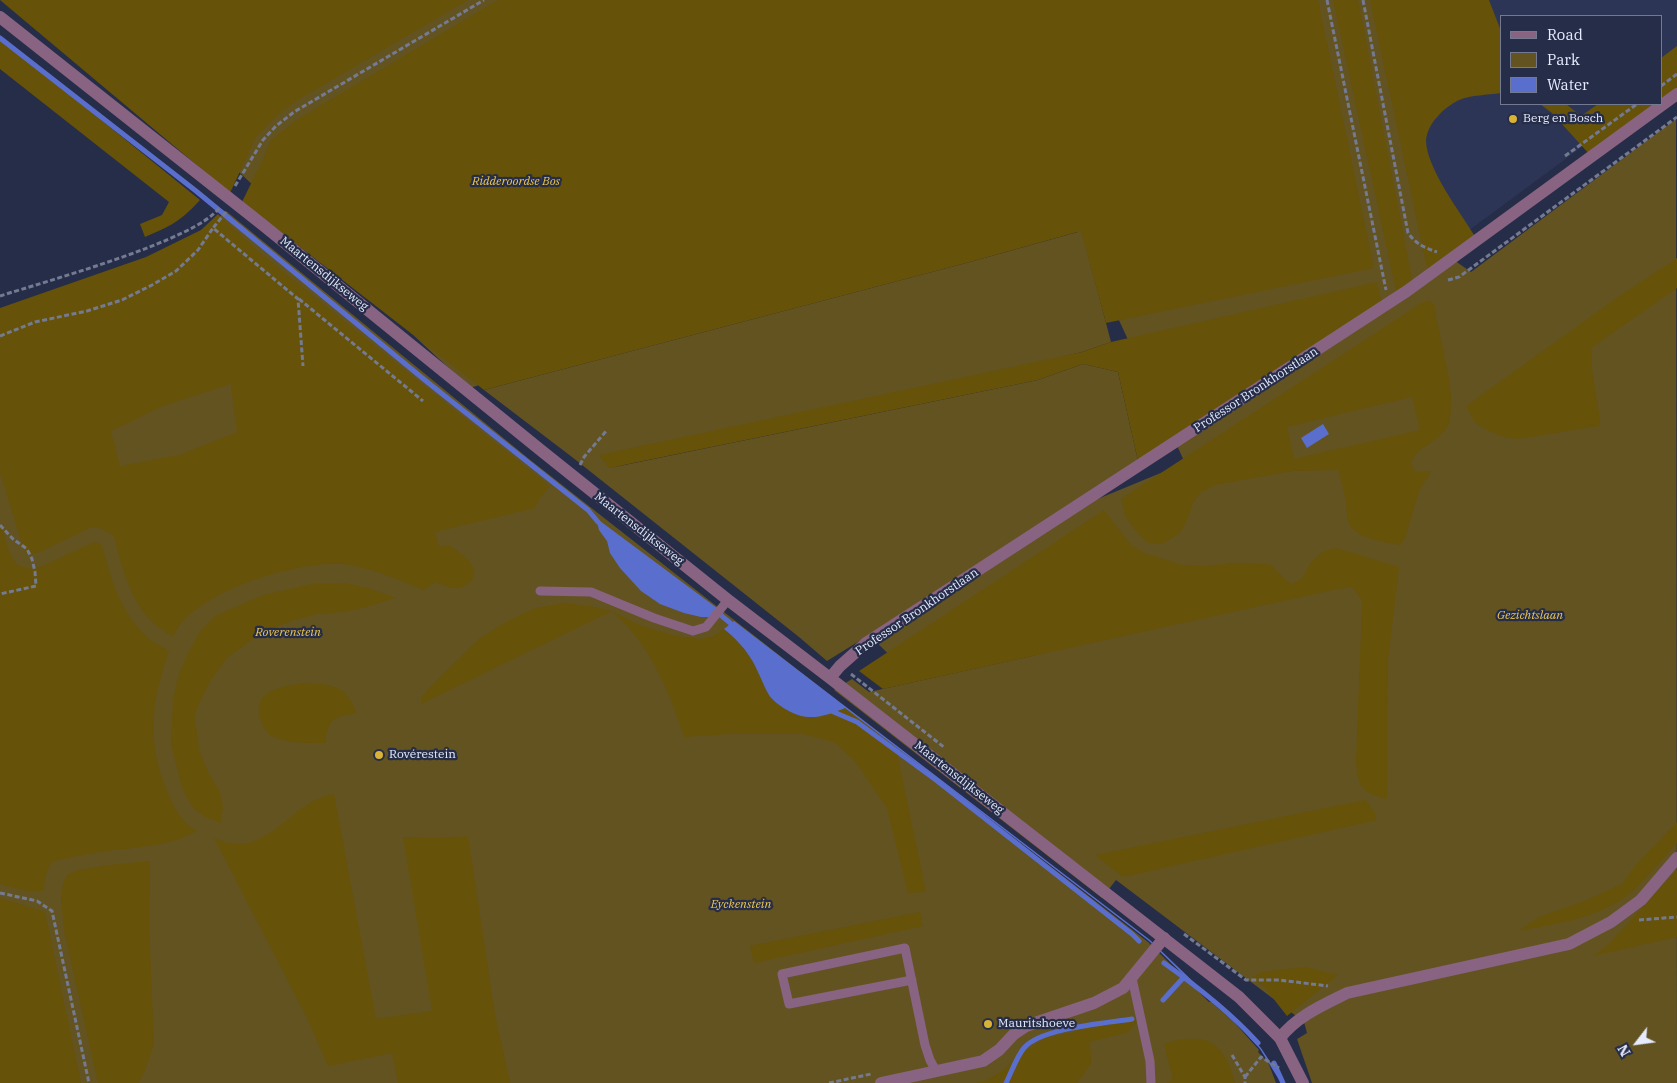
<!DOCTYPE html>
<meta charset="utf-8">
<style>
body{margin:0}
#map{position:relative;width:1677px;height:1083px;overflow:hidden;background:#262d48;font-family:"IBM Plex Serif",serif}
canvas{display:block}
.legend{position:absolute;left:1500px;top:15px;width:162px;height:90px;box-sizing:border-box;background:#262d48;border:1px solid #737990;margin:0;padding:6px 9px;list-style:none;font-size:15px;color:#e6ebfd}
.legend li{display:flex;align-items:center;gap:10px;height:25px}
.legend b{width:25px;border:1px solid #737990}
.north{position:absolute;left:1612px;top:1018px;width:50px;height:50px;-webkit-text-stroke:4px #262d48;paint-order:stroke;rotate:240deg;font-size:14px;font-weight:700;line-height:20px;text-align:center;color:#e6ebfd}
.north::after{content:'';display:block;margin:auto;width:18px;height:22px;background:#e6ebfd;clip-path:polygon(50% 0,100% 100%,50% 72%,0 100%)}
</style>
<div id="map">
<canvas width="1677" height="1083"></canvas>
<ul class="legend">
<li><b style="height:6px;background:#886382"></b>Road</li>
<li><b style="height:14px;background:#635321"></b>Park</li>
<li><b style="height:14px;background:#5a6fcd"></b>Water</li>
</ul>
<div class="north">N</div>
</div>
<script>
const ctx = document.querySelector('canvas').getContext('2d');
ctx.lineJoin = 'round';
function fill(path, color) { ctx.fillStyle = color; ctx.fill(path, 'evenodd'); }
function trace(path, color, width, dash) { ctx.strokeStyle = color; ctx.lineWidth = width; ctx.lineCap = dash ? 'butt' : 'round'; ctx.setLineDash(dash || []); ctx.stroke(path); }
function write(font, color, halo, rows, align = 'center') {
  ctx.font = font + ' "IBM Plex Serif",serif'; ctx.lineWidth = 4.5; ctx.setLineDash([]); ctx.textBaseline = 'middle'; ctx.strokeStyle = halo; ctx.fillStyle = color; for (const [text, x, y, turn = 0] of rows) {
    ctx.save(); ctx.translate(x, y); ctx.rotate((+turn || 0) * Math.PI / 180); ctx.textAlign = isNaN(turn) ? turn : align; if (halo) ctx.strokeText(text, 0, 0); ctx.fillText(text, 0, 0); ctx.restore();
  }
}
const built = new Path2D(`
 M 1381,0 L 1677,0 L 1677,76 L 1661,88 L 1661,16 L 1501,16 L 1501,104 L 1640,104 L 1441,251 Z`);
const green = new Path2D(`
 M 52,0 L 1381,0 L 1441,251 L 1471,272 L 1676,119 L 1677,1083 L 1312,1083 L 1297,1039 L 1307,1033 L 1304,1022 L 1116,880 L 1102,898 L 834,690 L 852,679 L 869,692 L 1036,655 L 912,677 L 869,635 L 827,661 L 799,637 L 572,457 L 484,390 L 970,262 L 1078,232 L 1062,196 L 470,388 L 72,16 ZM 1087,251 L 1185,463 L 1049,519 L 1138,461 L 1118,372 L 1083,364 L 1038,380 L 610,468 L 1082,352 L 1111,342 Z
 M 226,211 L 529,459 L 891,743 L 1148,942 L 1209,1002 L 1211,1002 L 1234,1022 L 1259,1050 L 1258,1052 L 1268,1062 L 1276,1083 L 0,1083 L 0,328 L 171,263 Z`);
const forest = new Path2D(`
 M 0,0 L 468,0 L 298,100 L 280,113 L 256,137 L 230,193 Z
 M 498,0 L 1318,0 L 1374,268 L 1106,323 L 1081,231 L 970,262 L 484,390 L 242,202 L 263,159 L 271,140 L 298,119 Z
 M 1333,0 L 1358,0 L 1412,279 L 1397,295 Z
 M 1370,0 L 1489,0 L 1501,31 L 1501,93 C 1487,95 1472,95 1459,100 C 1451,104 1444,109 1438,116 C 1432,122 1427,131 1426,140 C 1426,168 1461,213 1476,238 L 1428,273 Z
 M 0,38 L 200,200 C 181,221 171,226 145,237 L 140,224 L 162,215 L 169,202 L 0,69 Z
 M 1677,46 L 1677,90 L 1661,103 L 1661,58 Z
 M 1540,104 L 1566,104 L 1581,116 L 1598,104 L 1659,104 L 1590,155 L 1552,113 Z
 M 218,214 L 258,251 L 449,406 L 550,486 L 539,499 L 535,508 L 435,532 L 439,547 L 450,545 C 455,550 463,554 468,560 C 481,573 472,588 455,588 C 449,588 442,585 436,582 L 423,590 C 397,579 371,568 343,564 C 298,560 191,592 173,637 C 168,633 162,630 157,626 C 131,605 122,568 114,536 L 102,529 L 92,527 L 40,552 L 32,554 L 26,553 L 23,547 L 0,473 L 0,308 L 146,257 L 201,230 ZM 231,384 L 237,432 L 179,455 L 120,466 L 111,431 L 163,406 Z
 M 1677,258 L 1677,288 L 1591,348 L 1592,370 L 1600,419 L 1599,426 L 1518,439 L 1500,436 L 1483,428 L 1474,421 L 1466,406 L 1618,297 Z
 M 1377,282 L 1382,304 L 1138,461 L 1118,372 L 1083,364 L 1038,380 L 609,468 L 599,455 L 1082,352 L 1111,342 Z
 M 1429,301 L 1433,303 L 1435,307 C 1438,340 1458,392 1449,423 C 1447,429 1442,434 1437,438 C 1428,446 1402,456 1416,472 L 1431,471 L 1419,491 L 1405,539 L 1400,545 C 1387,543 1361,539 1352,528 C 1346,522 1347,509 1346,501 C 1344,491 1341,480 1338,470 L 1293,471 L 1215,485 L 1202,492 L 1193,502 L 1187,521 L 1180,533 L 1162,544 L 1150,544 L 1141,537 L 1126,518 L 1121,499 L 1423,302 ZM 1412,397 L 1420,430 L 1294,459 L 1287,427 Z
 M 1104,510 L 1131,545 L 1144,553 L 1183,565 L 1204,566 L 1233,563 L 1270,564 L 1289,583 L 1294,583 L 1302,578 L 1312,561 L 1324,551 L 1337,548 L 1399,567 L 1388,660 L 1387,799 C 1360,792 1358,787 1356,760 L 1362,606 L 1362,600 L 1352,587 L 1333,590 L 883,689 L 859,671 Z
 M 0,522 L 9,552 L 17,565 L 32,569 L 45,565 L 94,542 L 102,545 C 111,579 120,611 146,636 C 152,642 161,646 169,651 C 151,703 146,741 168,793 C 174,808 182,823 197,831 C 169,847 137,847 106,851 C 88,854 70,857 52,862 L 47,871 L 43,891 L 27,891 L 0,884 Z
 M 316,583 L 343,583 L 368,588 L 396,598 L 363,608 L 343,612 L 317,614 L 291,621 L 261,633 L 227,658 L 211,680 L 203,695 L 196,711 L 196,725 L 199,750 L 209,774 L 220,792 L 223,807 L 221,823 L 205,817 L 193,808 L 182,788 L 171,744 L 173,699 L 179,674 L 189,651 L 201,630 L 215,616 L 263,595 Z
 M 564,603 L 590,606 L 612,611 L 637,624 L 675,636 L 701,639 L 714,636 L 724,629 C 741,643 749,655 759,675 L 845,708 L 896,748 L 926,892 L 908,893 L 887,808 L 854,760 L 834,742 L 802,734 L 729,734 L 684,737 C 672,699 655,658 629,628 C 624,622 617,617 612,611 L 421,704 L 421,698 L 429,688 L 479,639 L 502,624 L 535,608 Z
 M 305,683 C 319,684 338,684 347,695 C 351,700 354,707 357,713 C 336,717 326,718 326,743 C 310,743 287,744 272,736 C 267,734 263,726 261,721 C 250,690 283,686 305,683 Z
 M 334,794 L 376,1019 L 432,1011 L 403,837 L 436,838 L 468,836 L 495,1014 L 510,1083 L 398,1083 L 392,1053 L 328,1066 L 307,1018 L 214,838 C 224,842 237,846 248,843 C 280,835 298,800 334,794 Z
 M 1365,800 L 1374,811 L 1377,820 L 1123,877 L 1095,855 Z
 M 1677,822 L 1677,843 C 1663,858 1650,874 1636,888 C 1604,918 1559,923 1518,931 L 1539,917 L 1585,901 L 1622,884 L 1635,866 Z
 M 150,861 L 149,926 L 154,1043 L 147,1065 L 139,1083 L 98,1083 L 64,930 L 61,898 L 63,883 L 67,875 L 77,870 L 109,865 Z
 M 1677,870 L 1677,937 L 1593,956 L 1608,945 Z
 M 0,898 L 45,912 L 81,1083 L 0,1083 Z
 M 920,912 L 923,926 L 754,963 L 750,946 Z
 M 1305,967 L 1338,975 L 1287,1016 L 1265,988 L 1252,977 L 1262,972 Z
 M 1142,1016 L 1128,1032 L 1090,1042 L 1091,1064 L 1077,1083 L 976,1083 L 985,1081 L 1002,1071 L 1019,1055 L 1046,1038 L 1071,1033 L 1081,1029 Z
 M 1180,1039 C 1188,1039 1197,1038 1204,1040 C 1222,1044 1231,1067 1235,1083 L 1167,1083 L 1173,1079 L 1164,1044 Z`);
const water = new Path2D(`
 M 1323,424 L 1329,434 L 1307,448 L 1301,438 Z
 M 596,518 L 717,608 L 710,617 L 701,617 L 684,613 L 660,604 L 641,591 L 620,568 L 610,553 L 607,541 L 599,530 Z
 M 734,621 L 1150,940 L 1203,991 L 1241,1025 L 1261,1048 L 1284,1083 L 1281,1083 L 1260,1049 L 1238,1025 L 1202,993 L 1149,941 L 845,708 C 823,717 808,722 787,710 C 780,706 773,701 769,695 C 762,683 758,669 750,657 C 743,646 734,637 724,629 Z`);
const stream = new Path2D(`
 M 0,38 L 196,191 L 426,381 L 588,510 L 598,522
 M 717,612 L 735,627
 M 829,710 L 857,722 L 936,780 L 1132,934 L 1139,941
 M 1164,963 C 1198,987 1230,1012 1258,1043
 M 1163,1000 L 1184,977
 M 1274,1063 L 1283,1083
 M 1006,1083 C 1011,1073 1017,1056 1024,1048 C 1040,1028 1107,1023 1132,1019`);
const path = new Path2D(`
 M 1327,0 L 1386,290
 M 1363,0 L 1408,233 C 1416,244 1425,248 1437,252
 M 1661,86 L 1677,74
 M 1565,156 L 1637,104
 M 235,186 L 263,140 L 276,126 L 294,112 L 484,0
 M 226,212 L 213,228 L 298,299 L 303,366
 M 1448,280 L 1459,277 L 1677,117
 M 0,296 C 43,282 198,240 220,207
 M 299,299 L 423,401
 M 0,336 L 35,322 L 87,311 L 122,300 L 152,285 L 176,271 L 198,250 L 213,228
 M 580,465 L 584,457 L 607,430
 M 0,525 L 13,539 L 27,549 L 32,559 L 35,572 L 36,586 L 0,594
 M 851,674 L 945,748
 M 0,893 L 37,901 L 52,911 L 89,1083
 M 1639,920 L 1677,917
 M 1184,934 L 1246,980 L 1279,980 L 1328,986
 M 1232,1055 L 1245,1077 L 1245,1083
 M 1245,1077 L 1261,1057 L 1279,1068
 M 829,1083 L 871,1074`);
const service = new Path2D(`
 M 540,591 L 591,592 L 654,618 L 693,631 L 706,627 L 728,600
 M 1132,978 L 1150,1061 L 1151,1083
 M 912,980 L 789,1004 L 782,974 L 905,948 L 925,1045 L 930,1060 L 936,1071`);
const minor = new Path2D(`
 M 1280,1038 C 1297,1016 1323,1005 1347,993 L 1569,944 L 1611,922 L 1641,900 L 1677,858
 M 881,1083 L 983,1061 L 999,1050 L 1014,1034 L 1026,1026 L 1094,1003 L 1123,988 L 1164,938`);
const tertiary = new Path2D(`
 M 0,17 L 263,225 L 543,452 L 728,600 L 830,678 L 1239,997 L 1280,1038 L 1303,1083
 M 830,678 L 840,666 L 866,643 L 1407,291 L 1677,94`);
const markers = [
 [1513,119,5,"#d9b334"],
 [379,755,5,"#d9b334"],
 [988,1024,5,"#d9b334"]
];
const poiNames = [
 ["Berg en Bosch",1523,119],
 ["Rovérestein",389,755],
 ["Mauritshoeve",998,1024]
];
const parkNames = [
 ["Ridderoordse Bos",516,182],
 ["Gezichtslaan",1530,616],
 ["Roverenstein",288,633],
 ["Eyckenstein",741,905]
];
const streetNames = [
 ["Maartensdijkseweg",324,274,39],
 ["Professor Bronkhorstlaan",1256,390,-33],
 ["Maartensdijkseweg",639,529,38],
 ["Professor Bronkhorstlaan",917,612,-34],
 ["Maartensdijkseweg",959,778,38]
];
fill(built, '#2d3556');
fill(green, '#635321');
fill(forest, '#665208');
fill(water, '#5a6fcd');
trace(stream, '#5a6fcd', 5);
trace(path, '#747a91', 3, [5, 2.5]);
trace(service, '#886382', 9);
trace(minor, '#886382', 12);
trace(tertiary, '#886382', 12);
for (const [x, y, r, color] of markers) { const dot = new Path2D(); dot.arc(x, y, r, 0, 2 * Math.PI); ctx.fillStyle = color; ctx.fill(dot); trace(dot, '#262d48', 2); }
write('12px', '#e6ebfd', '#262d48', poiNames, 'left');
write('italic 12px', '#ecc750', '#262d48', parkNames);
write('12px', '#e6ebfd', '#262d48', streetNames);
</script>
